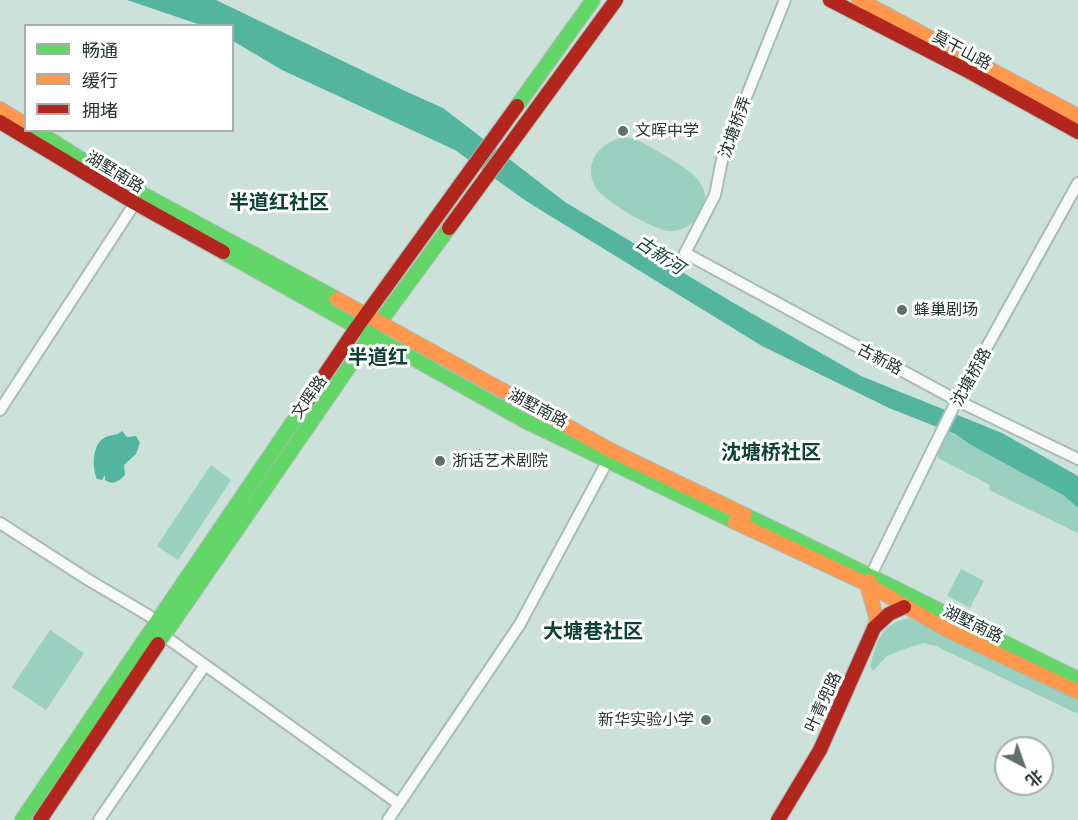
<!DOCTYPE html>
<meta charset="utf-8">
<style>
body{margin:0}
#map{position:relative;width:1078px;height:820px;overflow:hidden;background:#cbe1d9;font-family:Barlow,"Noto Sans SC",sans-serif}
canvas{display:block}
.legend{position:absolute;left:24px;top:24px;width:210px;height:108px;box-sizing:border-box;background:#fff;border:2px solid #a8aeac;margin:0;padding:8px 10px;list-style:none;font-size:18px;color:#25342f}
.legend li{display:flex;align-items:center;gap:12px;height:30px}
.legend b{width:30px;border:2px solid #a8aeac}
.north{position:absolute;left:994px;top:736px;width:60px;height:60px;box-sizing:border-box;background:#fff;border:2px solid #a8aeac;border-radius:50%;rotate:139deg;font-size:16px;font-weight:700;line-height:24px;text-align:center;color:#25342f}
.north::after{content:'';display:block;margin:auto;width:21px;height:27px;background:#5f716a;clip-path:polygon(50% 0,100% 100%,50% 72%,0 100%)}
</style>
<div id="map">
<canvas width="1078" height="820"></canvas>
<ul class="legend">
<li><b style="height:8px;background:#63d668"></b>畅通</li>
<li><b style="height:8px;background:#ff974d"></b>缓行</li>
<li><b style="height:8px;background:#b3261e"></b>拥堵</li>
</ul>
<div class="north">北</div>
</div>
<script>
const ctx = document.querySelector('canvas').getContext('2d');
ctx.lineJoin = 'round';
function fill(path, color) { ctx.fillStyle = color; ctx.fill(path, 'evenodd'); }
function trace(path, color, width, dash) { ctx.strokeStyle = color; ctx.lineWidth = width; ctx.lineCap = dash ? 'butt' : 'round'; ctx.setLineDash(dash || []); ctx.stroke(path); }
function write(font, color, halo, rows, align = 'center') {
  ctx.font = font + ' Barlow,"Noto Sans SC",sans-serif'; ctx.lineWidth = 6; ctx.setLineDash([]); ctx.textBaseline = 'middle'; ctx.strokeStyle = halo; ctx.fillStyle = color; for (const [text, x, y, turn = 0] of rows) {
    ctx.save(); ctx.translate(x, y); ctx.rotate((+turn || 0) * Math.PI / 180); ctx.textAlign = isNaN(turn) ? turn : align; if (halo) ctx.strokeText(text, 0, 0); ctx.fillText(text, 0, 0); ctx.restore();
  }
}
const green = new Path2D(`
 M 627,137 C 641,140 652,148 664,155 C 686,168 720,186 698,217 C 692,225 681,231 670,231 C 655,231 604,201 596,188 C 581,163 602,139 627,137 Z
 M 947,431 L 1063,495 L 1078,508 L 1078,533 L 989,490 L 990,485 L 938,458 L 938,446 Z
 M 211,465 L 231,480 L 178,560 L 157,546 Z
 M 961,569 L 984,581 L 970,608 L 947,596 Z
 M 909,618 L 1078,700 L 1078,714 L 936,646 L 923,643 L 899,651 L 887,656 L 873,671 L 870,666 C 878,640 879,625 909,618 Z
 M 50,630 L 84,653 L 46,710 L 12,687 Z`);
const water = new Path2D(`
 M 127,0 L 216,0 L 405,91 L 443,108 L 565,202 L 732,302 L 861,376 L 1002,433 L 1078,476 L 1078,508 L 1063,495 L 971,445 L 955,434 L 889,408 L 762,346 L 526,201 L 455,150 L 282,70 L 233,41 L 232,26 L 201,25 Z
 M 122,431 L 127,437 L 136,436 L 140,443 L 136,454 L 124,465 L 125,475 C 119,481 113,486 105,480 L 105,475 L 102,480 L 97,479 C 92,468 92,445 104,438 C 111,434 117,436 122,431 Z`);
const street = new Path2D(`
 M 785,0 L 723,155 L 715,195 L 685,253 L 958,401 L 1078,459
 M 0,410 L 135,203
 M 0,523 L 87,579 L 163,624
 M 871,575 L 954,406 L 1078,183
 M 163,635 L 399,804
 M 99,820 L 205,665
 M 388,820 L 520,624 L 607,462`);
const fast = new Path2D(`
 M 517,106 L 593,0
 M 35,130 L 100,171 L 337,299
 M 223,252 L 525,421 L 735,522
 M 745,515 C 857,568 967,625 1078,679
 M 158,644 L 380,322 L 449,228
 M 22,820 L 303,407`);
const slow = new Path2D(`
 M 859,0 L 1078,116
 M 0,109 L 26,125
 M 337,299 L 612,451 L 745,515
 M 735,522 L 867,584 L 949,631 L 1078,692
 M 869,581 L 867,584 L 877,620 L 874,628`);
const jam = new Path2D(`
 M 830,0 L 966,70 L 1078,132
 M 0,122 L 135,203 L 223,252
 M 449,228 L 616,0
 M 303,407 L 357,327 L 517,106
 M 40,820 L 158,644
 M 778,820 L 820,750 L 874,628 L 889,614 L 904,607`);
const markers = [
 [623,131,6,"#5f716a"],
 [902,310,6,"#5f716a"],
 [440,461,6,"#5f716a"],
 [706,720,6,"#5f716a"]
];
const streetNames = [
 ["莫干山路",962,50,28],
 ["沈塘桥弄",735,127,-70],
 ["湖墅南路",115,172,31],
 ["古新路",880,359,28],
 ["沈塘桥路",971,377,-61],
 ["文晖路",309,397,-55],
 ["湖墅南路",538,408,28],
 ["湖墅南路",973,624,26],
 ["叶青兜路",823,702,-65]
];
const poiNames = [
 ["文晖中学",635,131],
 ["蜂巢剧场",914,310],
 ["浙话艺术剧院",452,461],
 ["新华实验小学",694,720,"right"]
];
const waterNames = [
 ["古新河",660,255,34]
];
const quarterNames = [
 ["半道红社区",279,202],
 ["半道红",378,357],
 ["沈塘桥社区",771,452],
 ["大塘巷社区",593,631]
];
fill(green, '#9ad0c0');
fill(water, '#53b59e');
trace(street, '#aabcb5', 14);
trace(fast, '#aabcb5', 16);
trace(slow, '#aabcb5', 16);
trace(jam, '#aabcb5', 16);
trace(street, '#f7faf9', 10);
trace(fast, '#63d668', 14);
trace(slow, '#ff974d', 14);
trace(jam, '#b3261e', 14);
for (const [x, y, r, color] of markers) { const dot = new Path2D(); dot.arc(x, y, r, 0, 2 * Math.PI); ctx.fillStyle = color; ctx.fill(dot); trace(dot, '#fff', 2); }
write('16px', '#25342f', '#fff', streetNames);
write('16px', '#25342f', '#fff', poiNames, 'left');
write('italic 18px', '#16493c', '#fff', waterNames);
write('bold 20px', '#0c4335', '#fff', quarterNames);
</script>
